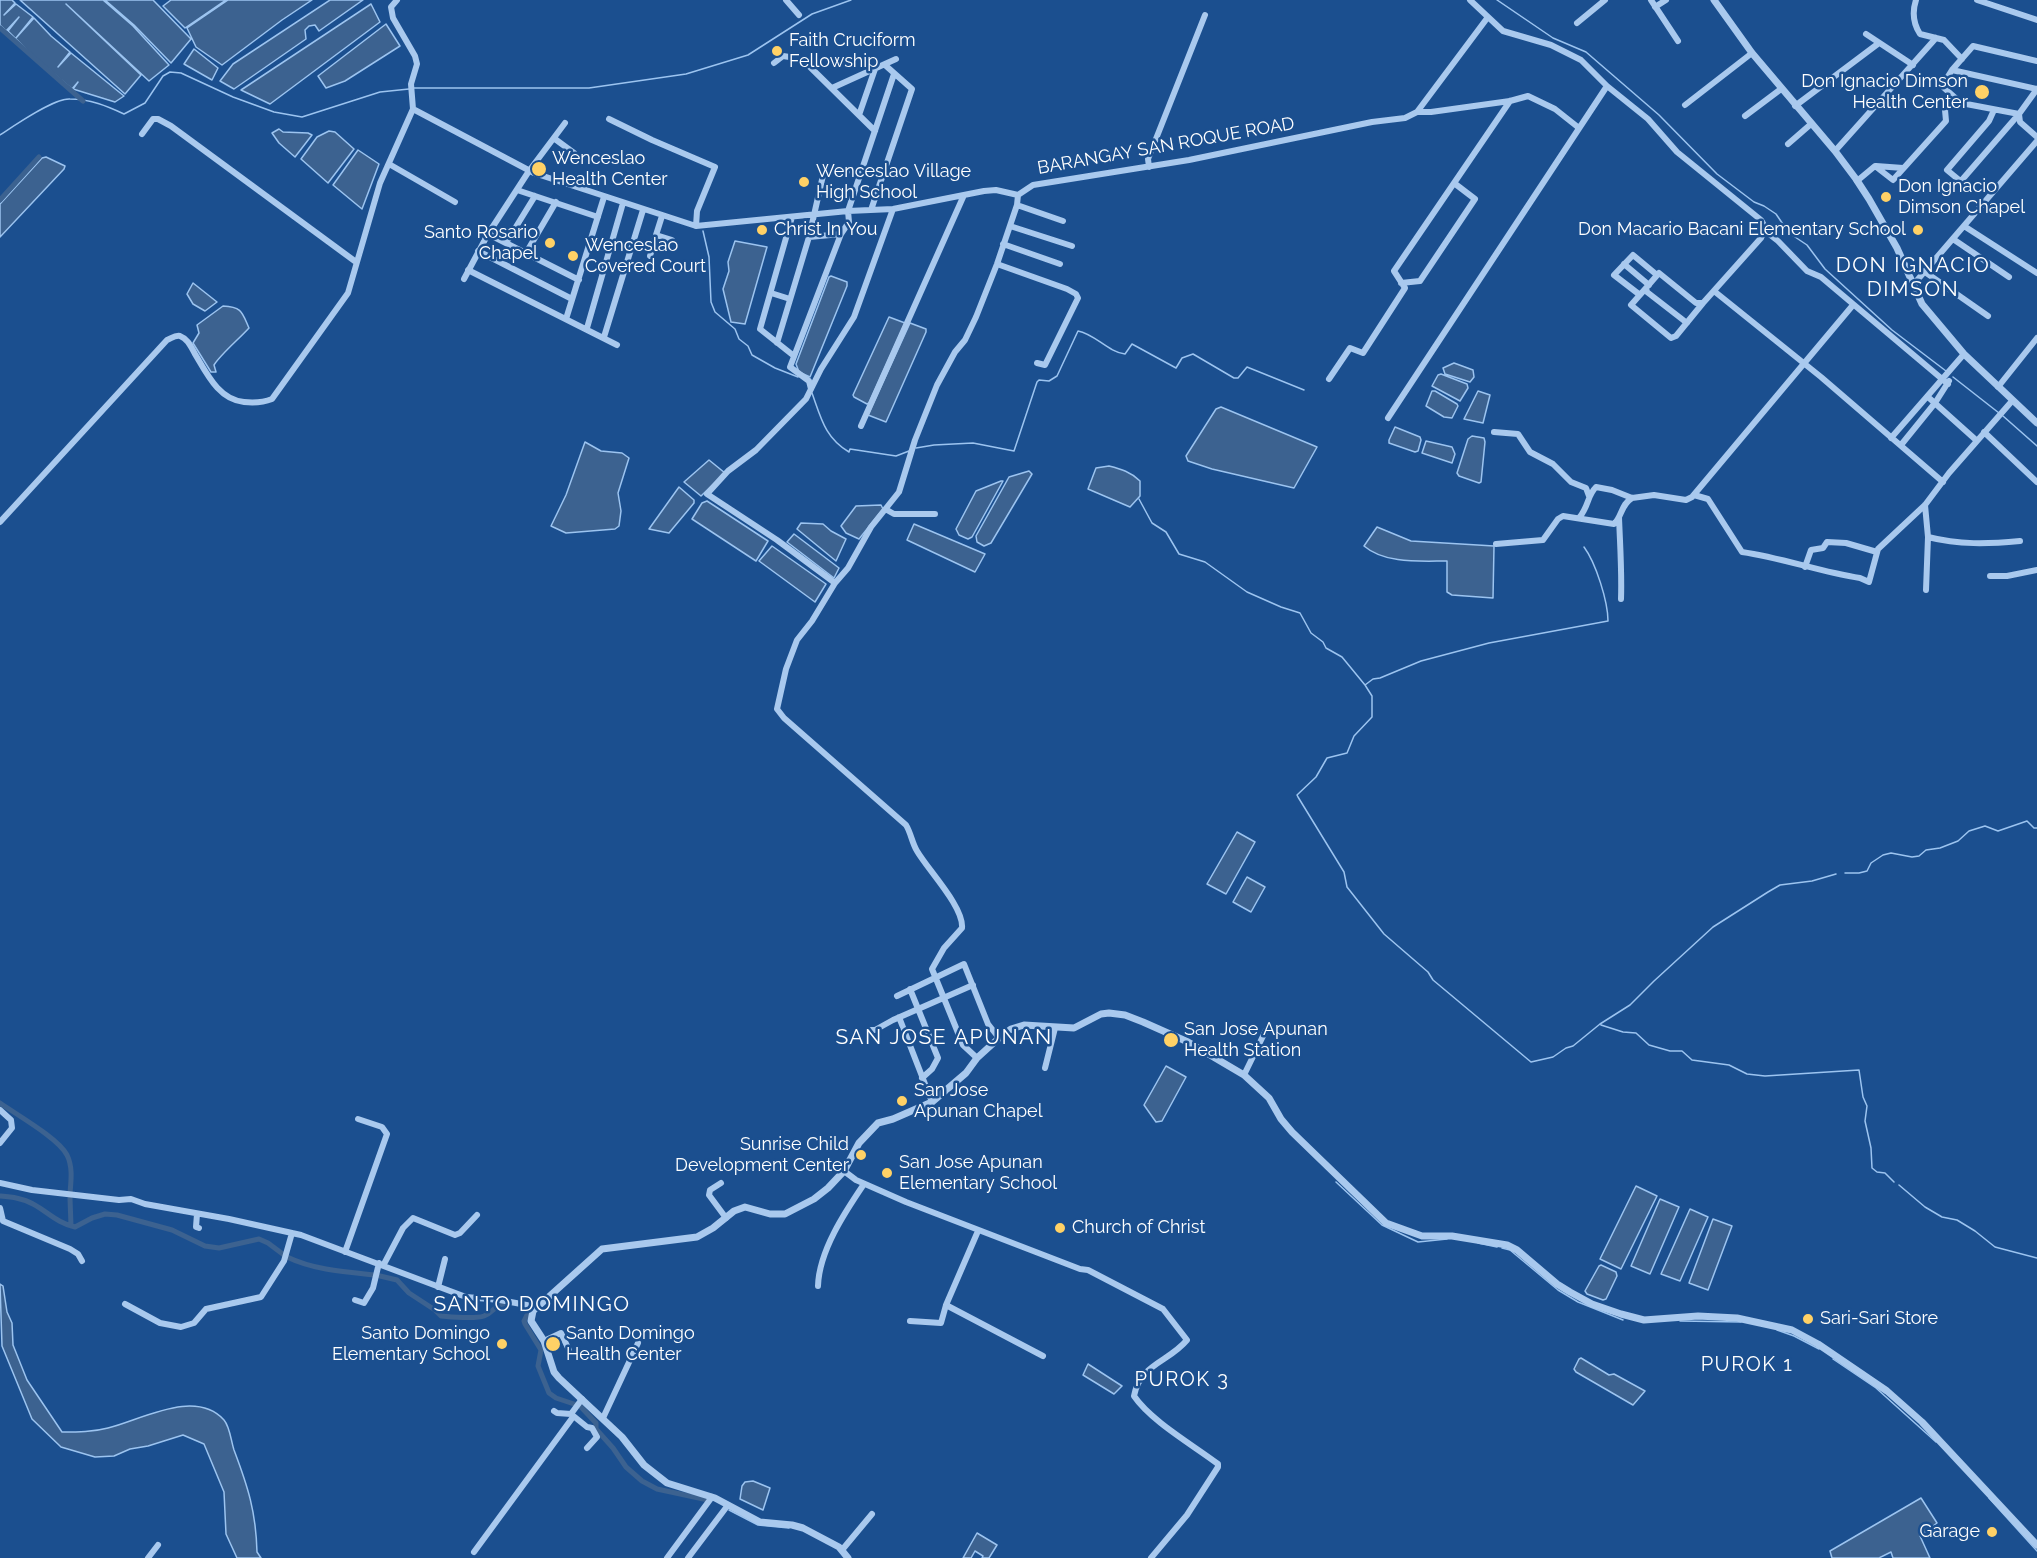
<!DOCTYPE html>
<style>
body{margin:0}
canvas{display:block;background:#1b4f8f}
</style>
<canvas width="2037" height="1558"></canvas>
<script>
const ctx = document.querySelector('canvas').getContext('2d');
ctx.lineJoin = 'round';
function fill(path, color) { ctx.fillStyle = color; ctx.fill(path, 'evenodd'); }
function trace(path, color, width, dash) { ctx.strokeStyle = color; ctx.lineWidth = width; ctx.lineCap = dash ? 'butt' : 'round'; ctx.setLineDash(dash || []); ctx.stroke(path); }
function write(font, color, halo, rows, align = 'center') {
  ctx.font = font + ' Raleway,sans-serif'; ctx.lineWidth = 5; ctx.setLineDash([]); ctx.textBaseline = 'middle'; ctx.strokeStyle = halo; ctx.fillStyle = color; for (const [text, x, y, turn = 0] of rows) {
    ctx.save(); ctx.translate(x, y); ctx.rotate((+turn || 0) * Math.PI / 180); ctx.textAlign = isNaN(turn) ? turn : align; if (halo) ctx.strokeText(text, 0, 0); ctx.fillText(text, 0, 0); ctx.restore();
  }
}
const water = new Path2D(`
 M 0,0 L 12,0 L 15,3 L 4,15 L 16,4 L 33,17 L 16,38 L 34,18 L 51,36 L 70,52 L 58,67 L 71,53 L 124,96 L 115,102 L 73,89 L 78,82 L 72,89 L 33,56 L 8,31 L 19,17 L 6,31 L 0,25 Z
 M 20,0 L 103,0 L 133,26 L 169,65 L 149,81 L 66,4 L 141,75 L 125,94 Z
 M 105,0 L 153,0 L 191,39 L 171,63 L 134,25 Z
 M 171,0 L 226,0 L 185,28 L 163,6 Z
 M 228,0 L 312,0 L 282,20 L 222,65 L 196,47 L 187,28 Z
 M 330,0 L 363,0 L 319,31 L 315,25 L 309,26 L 305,30 L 306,39 L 234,89 L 220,81 L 233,64 Z
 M 371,4 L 380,22 L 270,104 L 241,90 Z
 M 386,24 L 400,46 L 345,81 L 326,88 L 318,76 Z
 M 194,49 L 218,68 L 212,80 L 184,64 Z
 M 279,129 L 283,132 L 308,133 L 312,135 L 295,157 L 279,143 L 272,133 Z
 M 329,131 L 335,132 L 354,149 L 328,183 L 301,159 L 317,137 Z
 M 358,150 L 379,164 L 362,209 L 333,185 Z
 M 46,157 L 65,166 L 64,169 L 0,237 L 0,204 L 42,158 Z
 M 735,241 L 767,247 L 745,324 L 731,322 L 723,289 L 729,271 L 728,262 Z
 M 831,276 L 847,282 L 847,286 L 810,377 L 799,372 L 796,364 L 829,277 Z
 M 193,283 L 217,302 L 205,311 L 193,304 L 187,294 Z
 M 223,306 C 242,307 242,312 249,328 C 239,339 221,354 214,365 L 216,372 L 211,372 L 193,343 L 199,333 L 197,325 Z
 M 889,317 L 905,323 L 869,403 L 867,404 L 854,397 L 853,395 Z
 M 910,323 L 926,329 L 926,332 L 886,422 L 868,415 Z
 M 1454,363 L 1473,370 L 1474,377 L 1470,382 L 1445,374 L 1443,368 Z
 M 1441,374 L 1467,384 L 1468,388 L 1460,401 L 1432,386 L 1438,375 Z
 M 1432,391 L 1435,391 L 1457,404 L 1458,406 L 1452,418 L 1444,417 L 1426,406 Z
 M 1478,391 L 1490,395 L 1483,423 L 1464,419 Z
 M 1221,407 L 1317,447 L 1294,488 L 1212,469 L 1188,461 L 1186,456 L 1216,409 Z
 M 1395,427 L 1420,437 L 1421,440 L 1418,451 L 1415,452 L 1389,443 L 1389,440 Z
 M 1472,436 L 1484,438 L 1485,442 L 1481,482 L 1479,483 L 1459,476 L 1457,473 L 1468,439 Z
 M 1426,441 L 1452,447 L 1455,454 L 1452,463 L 1422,453 Z
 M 585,442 L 601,451 L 622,453 L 629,458 L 618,493 L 621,511 L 619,526 L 615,529 L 566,533 L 551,526 L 566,495 Z
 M 709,460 L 725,473 L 701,496 L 684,482 Z
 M 1109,466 C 1121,469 1131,472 1140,481 L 1140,496 L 1130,507 L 1088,489 L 1096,468 Z
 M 1029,471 L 1032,474 L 991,543 L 984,546 L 977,542 L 976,536 L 1009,477 Z
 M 1001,481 L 1003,481 L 972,537 L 968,539 L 959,535 L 956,529 L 976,491 Z
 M 679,487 L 694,500 L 694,503 L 669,533 L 649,529 Z
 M 707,501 L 768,541 L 756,561 L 692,519 L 702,503 Z
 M 881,505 L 883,509 L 859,539 L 846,533 L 841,526 L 856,506 Z
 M 801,523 L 823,524 L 831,531 L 846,539 L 836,561 L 797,529 Z
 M 914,524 L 985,554 L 975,572 L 907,540 Z
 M 1377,527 L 1411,541 L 1494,546 L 1493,598 L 1452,595 L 1447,592 L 1447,561 C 1420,561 1385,564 1364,546 Z
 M 794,534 L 839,568 L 834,578 L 787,542 Z
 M 772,546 L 826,584 L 815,602 L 759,561 Z
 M 1237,832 L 1255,842 L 1226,894 L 1207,884 Z
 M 1247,877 L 1265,887 L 1251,912 L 1233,902 Z
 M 1166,1066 L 1186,1077 L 1162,1121 L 1156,1122 L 1144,1105 Z
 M 1636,1186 L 1657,1196 L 1621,1269 L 1600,1259 Z
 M 1660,1199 L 1679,1207 L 1650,1274 L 1631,1266 Z
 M 1690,1209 L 1708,1217 L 1680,1281 L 1661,1274 Z
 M 1713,1219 L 1732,1226 L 1708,1290 L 1689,1283 Z
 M 1601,1265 L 1616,1272 L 1617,1276 L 1606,1299 L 1603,1300 L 1587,1294 L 1585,1291 L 1599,1266 Z
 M 0,1284 L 3,1286 L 7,1312 L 12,1323 L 13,1345 L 27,1380 L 62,1432 C 78,1432 93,1432 108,1428 C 141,1420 195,1388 224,1420 C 230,1427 231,1441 234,1450 C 248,1487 256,1512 257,1552 L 261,1558 L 237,1558 L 226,1534 L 224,1492 L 204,1444 L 183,1435 L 148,1446 L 130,1449 L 114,1456 L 95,1457 L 61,1447 L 32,1419 L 2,1346 Z
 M 1581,1358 L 1609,1375 L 1614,1374 L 1645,1391 L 1633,1405 L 1576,1372 L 1574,1369 L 1579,1359 Z
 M 1088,1364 L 1122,1386 L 1114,1394 L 1083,1375 Z
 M 753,1481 L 770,1488 L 763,1510 L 740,1499 L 742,1486 L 745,1482 Z
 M 1921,1498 L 1937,1523 L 1920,1536 L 1930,1558 L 1893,1558 L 1891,1552 L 1879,1558 L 1832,1558 L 1830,1551 Z
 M 977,1533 L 997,1545 L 989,1558 L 982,1558 L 983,1556 L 975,1551 L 971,1558 L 963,1558 Z`);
const stream = new Path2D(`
 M 1497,0 L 1553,38 L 1586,52 L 1659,115 L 1717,174 L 1754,202 L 1764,206 L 1776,214 L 1789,233 L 1807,245 L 1825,269 L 1892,330 L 1946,371
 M 414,88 L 589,88 L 686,74 L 748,55 L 812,14 L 851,0
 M 0,135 C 15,125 54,98 70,99 C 90,99 107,106 124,114 L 145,103 L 163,76 L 170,72 L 181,73 L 233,97 L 274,112 L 302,117 L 380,92 L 409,89
 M 703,231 L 709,257 L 711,302 L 715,312 L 735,329 L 739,339 L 748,346 L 752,355 L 775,368 L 798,377
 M 1953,377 L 1999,413
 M 812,393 C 821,418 825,438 849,452 L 850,449 L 896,456 L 909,451
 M 2003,416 L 2037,446
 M 916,448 L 934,445 L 973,443 L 1014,451 L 1037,382 L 1039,380 L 1049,381 L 1057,376 L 1078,331 C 1095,334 1108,352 1125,354 L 1132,344 L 1176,368 L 1182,358 L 1193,354 L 1234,378 L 1238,378 L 1247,367 L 1304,390
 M 1139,499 L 1152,523 L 1166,532 L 1179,554 L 1205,562 L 1247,592 L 1281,607 L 1300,613 L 1311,633 L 1323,642 L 1326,648 L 1342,657 L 1365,685 L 1373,679 L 1380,678 L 1421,661 L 1489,643 L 1608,621 C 1608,602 1596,563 1584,547
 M 1365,685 L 1372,696 L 1372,717 L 1354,736 L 1347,753 L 1327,758 L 1316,777 L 1297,795 L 1298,797 L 1344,872 L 1347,887 L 1384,934 L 1428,972 L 1433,980 L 1531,1062 L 1553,1057 L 1566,1048 L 1573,1046 L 1600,1024 L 1630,1005 L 1654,981 L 1713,927 L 1768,892 L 1780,885 L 1812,881 L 1836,874
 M 1845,873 L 1859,873 L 1867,871 L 1871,863 L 1883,855 L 1891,853 L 1912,857 L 1919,856 L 1926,850 L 1940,848 L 1958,841 L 1969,831 L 1985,826 L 1998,831 L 2027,821 L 2034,828 L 2037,828
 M 1601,1025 L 1623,1032 L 1636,1033 L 1649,1045 L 1670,1051 L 1682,1051 L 1692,1060 L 1729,1065 L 1747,1074 L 1765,1076 L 1859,1070 L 1863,1097 L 1867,1106 L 1865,1121 L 1871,1148 L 1872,1168 L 1877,1172 L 1885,1173 L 1894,1182
 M 1336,1182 L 1382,1225 L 1418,1242 L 1447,1239
 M 1899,1185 L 1925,1207 L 1942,1217 L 1957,1220 L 1975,1231 L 1995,1247 L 2037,1258
 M 1478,1243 L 1497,1247
 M 1502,1248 L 1510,1250 L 1558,1290 L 1578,1302 L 1623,1320
 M 1680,1321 L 1741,1322
 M 1777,1330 L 1794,1336 L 1819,1349
 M 1833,1359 L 1876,1388 L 1936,1442
 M 1989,1498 L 2037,1551
 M 729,1510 L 758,1525 L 789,1528`);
const canal = new Path2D(`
 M 0,28 L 83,101
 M 0,200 L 39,157
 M 0,1103 C 17,1115 58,1138 67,1155 C 73,1167 71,1181 70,1193
 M 0,1196 C 11,1197 23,1198 33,1204 C 48,1212 57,1223 75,1227 L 92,1218 L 105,1214 L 117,1215 L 172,1230 L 205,1246 L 219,1248 L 259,1239 L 268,1243 L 284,1255
 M 70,1198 L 71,1226
 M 287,1257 C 314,1270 345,1272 375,1275
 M 380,1276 L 397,1280 L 409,1293 L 435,1310 L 441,1316 C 450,1317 476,1319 484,1316 C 496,1311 495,1302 510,1304
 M 530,1309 L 524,1321 L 525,1324 L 541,1350 L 538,1366 L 549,1393 L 556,1398 L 580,1406 L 596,1423 L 596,1429 L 613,1448 L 626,1467 L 642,1481 L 657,1489 L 708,1500`);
const minor = new Path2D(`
 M 397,0 L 391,7 L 393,18 L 415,56 L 417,64 L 411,84 L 413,109 L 534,173 L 696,226 L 848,211 L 893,209 L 984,191 L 996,190 L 1018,195
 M 786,0 L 799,15
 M 1470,0 L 1503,31 L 1551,45 L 1581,60 L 1607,86 L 1648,119 L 1677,152 L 1761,220 L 1769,234 L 1778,241 L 1807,271 L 1821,277 L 1948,384
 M 1651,0 L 1678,41
 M 1916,0 C 1912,12 1913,23 1920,34 L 1944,40 L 1962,59
 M 1977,0 L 2037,20
 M 1655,7 L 1666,0
 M 1577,23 L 1605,0
 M 1866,34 L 1913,65
 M 2037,61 L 1973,46 L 1952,70 L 1942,86 L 1961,103 L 2019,114 L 2020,122 L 2037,137
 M 774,63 L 783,56 L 796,58 L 807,64 L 875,131
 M 1952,70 L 2037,89
 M 832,88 L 896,59
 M 1685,105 L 1752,53
 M 1795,106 L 1879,43
 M 1417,112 L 1488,17
 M 859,115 L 875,69
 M 1745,116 L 1781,89
 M 609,119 L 652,140 L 715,167 L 697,211 L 696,226
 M 142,134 L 153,119 L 158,119 L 171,126 L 356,262
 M 555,139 L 574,153
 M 1788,144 L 1811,124
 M 1835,151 L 1936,38
 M 389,164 L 455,202
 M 1876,166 L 1903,168
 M 1149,167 L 1148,159 L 1205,15
 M 1857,181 L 1875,166 L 1893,180 L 1946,121 L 1945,110 L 1953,96
 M 1961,181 L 2019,114 L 2037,89
 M 1970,189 L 1947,170 L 1989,121 L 1994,110
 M 517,190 L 598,217
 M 1017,205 L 1063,221
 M 871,210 L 912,89 L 885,65
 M 662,216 L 656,235 L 672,240
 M 792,217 L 760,329 L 794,356
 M 1010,226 L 1072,246
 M 1964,226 L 2037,273
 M 488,234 L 579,280
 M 809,237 L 841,234
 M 1953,239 L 2009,277
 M 506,243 L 535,196
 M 1003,244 L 1060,264
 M 478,251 L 572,299
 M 526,253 L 556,202
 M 650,256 L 656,235
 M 997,264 L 1067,289 L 1076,294 L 1078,298 L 1045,365 L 1037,363
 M 1624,264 L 1649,285
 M 468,270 L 617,345
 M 1925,272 L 1988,316
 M 464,279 L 488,234 L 529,171 L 565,123
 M 1401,283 L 1420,281 L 1475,199 L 1454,183
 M 1913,285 L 2037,141
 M 1646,288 L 1631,305 L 1671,338 L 1676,336 L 1703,303
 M 1714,291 L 1821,377 L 1943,482
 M 771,293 L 790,299
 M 1640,295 L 1614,275 L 1633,255 L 1657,275
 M 566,319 L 604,197
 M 1687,323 L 1647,292 L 1646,288 L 1659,273 L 1696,303 L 1703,303 L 1761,238 L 1765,229
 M 587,328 L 623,203
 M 604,337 L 643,210
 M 777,343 L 809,237 L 824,171 L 862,170
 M 1329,379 L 1350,348 L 1363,353 L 1405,288 L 1394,271 L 1510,101
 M 1998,387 L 2037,338
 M 811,389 L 809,381 L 790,367 L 841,234 L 849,222 L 848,211 L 894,74
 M 1928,397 L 1976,440
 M 1388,418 L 1607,86
 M 861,426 L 964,195
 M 1494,432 L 1518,434 L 1530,452 L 1553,464 L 1571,482 L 1586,488 L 1589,496
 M 1984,432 L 2037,482
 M 1891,438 L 1964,354
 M 1901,445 L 1935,403 L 1949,381
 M 1694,495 L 1708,499 L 1742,552 C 1783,558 1820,572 1860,578 L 1869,582 L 1878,549 L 1925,505 L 1949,473 L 2012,401
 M 1925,505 L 1928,537 L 1926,590
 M 887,510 L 894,514 L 935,514
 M 1619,517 C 1620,545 1622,571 1621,599
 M 1579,518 C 1589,506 1587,496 1596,487 L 1612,490 L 1632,498 L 1654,495 L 1686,500 L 1692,497 L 1853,305
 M 0,522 L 167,340 C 172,338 175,335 180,336 C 188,339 191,347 195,354 C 207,374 219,400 244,402 C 254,403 262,403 272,399 L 348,293 L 380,183 L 413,109
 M 1928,537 C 1959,545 1988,544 2020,541
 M 1496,544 L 1543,540 L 1558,519 L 1563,516 L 1614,524 C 1622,517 1621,504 1632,498
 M 1805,567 L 1811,550 L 1823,548 L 1827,542 L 1846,543 L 1877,552
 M 1990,576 L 2007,576 L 2037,570
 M 835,583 L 777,540 L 707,494 L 728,471 L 756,450 L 806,399 L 821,369 L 854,317 L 893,209
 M 910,989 L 938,1058 L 932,1069 L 922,1078
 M 897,996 L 964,964 L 988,1024 L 999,1038
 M 899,1017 L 932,1102
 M 871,1030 L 875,1030 L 893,1020 L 973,985
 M 977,1058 L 963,1045 L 932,969 L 944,948 L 962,928 C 964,907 928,870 917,851 C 912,843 911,833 906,825 L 784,718 L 777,709 L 786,669 L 797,640 L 812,621 L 835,583 L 848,568 L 871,527 L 899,492 L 915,440 L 937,385 L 955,352 L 965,340 L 976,317 L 997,264 L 1017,205 L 1018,195 L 1033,185 L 1189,160 L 1372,122 L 1405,118 L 1417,112 L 1431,112 L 1510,101 L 1528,96 L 1555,109 L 1579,128
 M 1045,1068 L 1055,1028
 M 1244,1075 L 1266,1030
 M 0,1110 L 11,1120 L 12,1128 L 0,1143
 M 844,1171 L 856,1180 L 906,1202 L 1080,1269 L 1088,1270 L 1163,1309 L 1187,1340 C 1169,1362 1140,1364 1134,1396 C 1151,1421 1193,1445 1218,1464 L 1218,1467 L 1187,1515 L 1151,1558
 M 0,1183 L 32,1190 L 119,1200 L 131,1199 L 145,1204 L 229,1219 L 301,1235 L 466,1297 L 500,1300 L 537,1307
 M 721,1183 L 710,1190 L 709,1195 L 726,1218
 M 0,1208 L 3,1221 L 70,1249 L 78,1254 L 82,1261
 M 197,1214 L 196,1227 L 199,1228
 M 345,1252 L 387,1134 L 382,1127 L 358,1119
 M 384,1264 L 403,1228 L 413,1218 L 455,1235 L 460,1233 L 477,1215
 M 818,1286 C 819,1251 845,1212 864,1184
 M 438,1287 L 445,1259
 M 355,1300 L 364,1303 L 373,1288 L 379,1263
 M 125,1304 L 160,1323 L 181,1327 L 194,1323 L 206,1309 L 261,1297 L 284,1261 L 292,1233
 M 946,1305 L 1043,1356
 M 910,1321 L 941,1323 L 946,1305 L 978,1231
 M 544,1341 L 561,1333 L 569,1350
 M 582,1399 L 571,1414 L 587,1427 L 592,1428 L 597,1437 L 587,1448
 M 554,1411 L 557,1413 L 571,1414
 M 603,1418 L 638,1343
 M 842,1550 L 872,1514
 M 474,1552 L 573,1417
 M 148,1558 L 158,1545
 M 667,1558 L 712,1497
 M 688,1558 L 728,1505`);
const tertiary = new Path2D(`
 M 1714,0 L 1752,53 L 1835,151 L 1856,179 L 1869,199 L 1897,248 L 1922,304 L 1964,354 L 2037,423
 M 848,1558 L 839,1547 L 803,1528 L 792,1525 L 760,1522 L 715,1498 L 667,1483 L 644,1465 L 622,1437 L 559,1378 L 554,1372 L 544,1341 L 531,1321 L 533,1311 L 602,1249 L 697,1237 L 713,1228 L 734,1211 L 745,1207 L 770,1214 L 785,1214 L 814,1199 L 828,1188 L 844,1171 L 859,1143 L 878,1123 L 893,1119 L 932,1102 L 966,1073 L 977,1058 L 999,1038 L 1011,1029 L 1024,1025 L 1074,1028 L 1101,1014 L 1109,1013 L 1125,1015 L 1143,1022 L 1188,1042 L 1244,1075 L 1269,1098 L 1281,1119 L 1292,1132 L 1386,1223 L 1422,1236 L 1452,1236 L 1507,1245 L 1517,1250 L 1557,1284 L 1570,1292 L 1592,1304 L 1621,1314 L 1644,1320 L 1698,1316 L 1737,1318 L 1792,1330 L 1818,1344 L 1887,1391 L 1922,1422 L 2037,1545`);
const markers = [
 [777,51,6,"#ffd166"],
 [1982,92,8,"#ffd166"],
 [539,169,8,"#ffd166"],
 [804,182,6,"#ffd166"],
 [1886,197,6,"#ffd166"],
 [762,230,6,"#ffd166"],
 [1918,230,6,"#ffd166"],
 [550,243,6,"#ffd166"],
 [573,256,6,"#ffd166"],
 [1171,1040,8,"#ffd166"],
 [902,1101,6,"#ffd166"],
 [861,1155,6,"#ffd166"],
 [887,1173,6,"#ffd166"],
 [1060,1228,6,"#ffd166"],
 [1808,1319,6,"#ffd166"],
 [502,1344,6,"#ffd166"],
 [553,1344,8,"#ffd166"],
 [1992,1532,6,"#ffd166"]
];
const poiNames = [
 ["Faith Cruciform",789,41],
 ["Fellowship",789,62],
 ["Don Ignacio Dimson",1968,82,"right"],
 ["Health Center",1968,103,"right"],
 ["Wenceslao",552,159],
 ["Health Center",552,180],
 ["Wenceslao Village",816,172],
 ["High School",816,193],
 ["Don Ignacio",1898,187],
 ["Dimson Chapel",1898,208],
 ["Christ In You",774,230],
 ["Don Macario Bacani Elementary School",1906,230,"right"],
 ["Santo Rosario",538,233,"right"],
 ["Chapel",538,254,"right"],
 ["Wenceslao",585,246],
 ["Covered Court",585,267],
 ["San Jose Apunan",1184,1030],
 ["Health Station",1184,1051],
 ["San Jose",914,1091],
 ["Apunan Chapel",914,1112],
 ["Sunrise Child",849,1145,"right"],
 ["Development Center",849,1166,"right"],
 ["San Jose Apunan",899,1163],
 ["Elementary School",899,1184],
 ["Church of Christ",1072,1228],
 ["Sari-Sari Store",1820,1319],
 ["Santo Domingo",490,1334,"right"],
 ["Elementary School",490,1355,"right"],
 ["Santo Domingo",566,1334],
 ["Health Center",566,1355],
 ["Garage",1980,1532,"right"]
];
const streetNames = [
 ["BARANGAY SAN ROQUE ROAD",1166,146,-10]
];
const neighbourhoodNames = [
 ["PUROK 1",1747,1365],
 ["PUROK 3",1182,1380]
];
const quarterNames = [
 ["DON IGNACIO",1913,266],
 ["DIMSON",1913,290],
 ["SAN JOSE APUNAN",944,1038],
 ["SANTO DOMINGO",532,1305]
];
fill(water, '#3c6290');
trace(water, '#9cc4f0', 1.5);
trace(stream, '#9cc4f0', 1.5);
trace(canal, '#3c6290', 5);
trace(minor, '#a9c9ee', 6);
trace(tertiary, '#a9c9ee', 7);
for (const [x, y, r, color] of markers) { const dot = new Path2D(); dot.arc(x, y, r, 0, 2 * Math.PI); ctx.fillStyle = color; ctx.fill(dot); trace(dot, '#1b4f8f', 2); }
write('18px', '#fff', '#1b4f8f', poiNames, 'left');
write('18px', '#fff', '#1b4f8f', streetNames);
ctx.letterSpacing = '1.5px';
write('20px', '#fff', '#1b4f8f', neighbourhoodNames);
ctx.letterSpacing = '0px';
ctx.letterSpacing = '1.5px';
write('21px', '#fff', '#1b4f8f', quarterNames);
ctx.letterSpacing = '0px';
</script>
